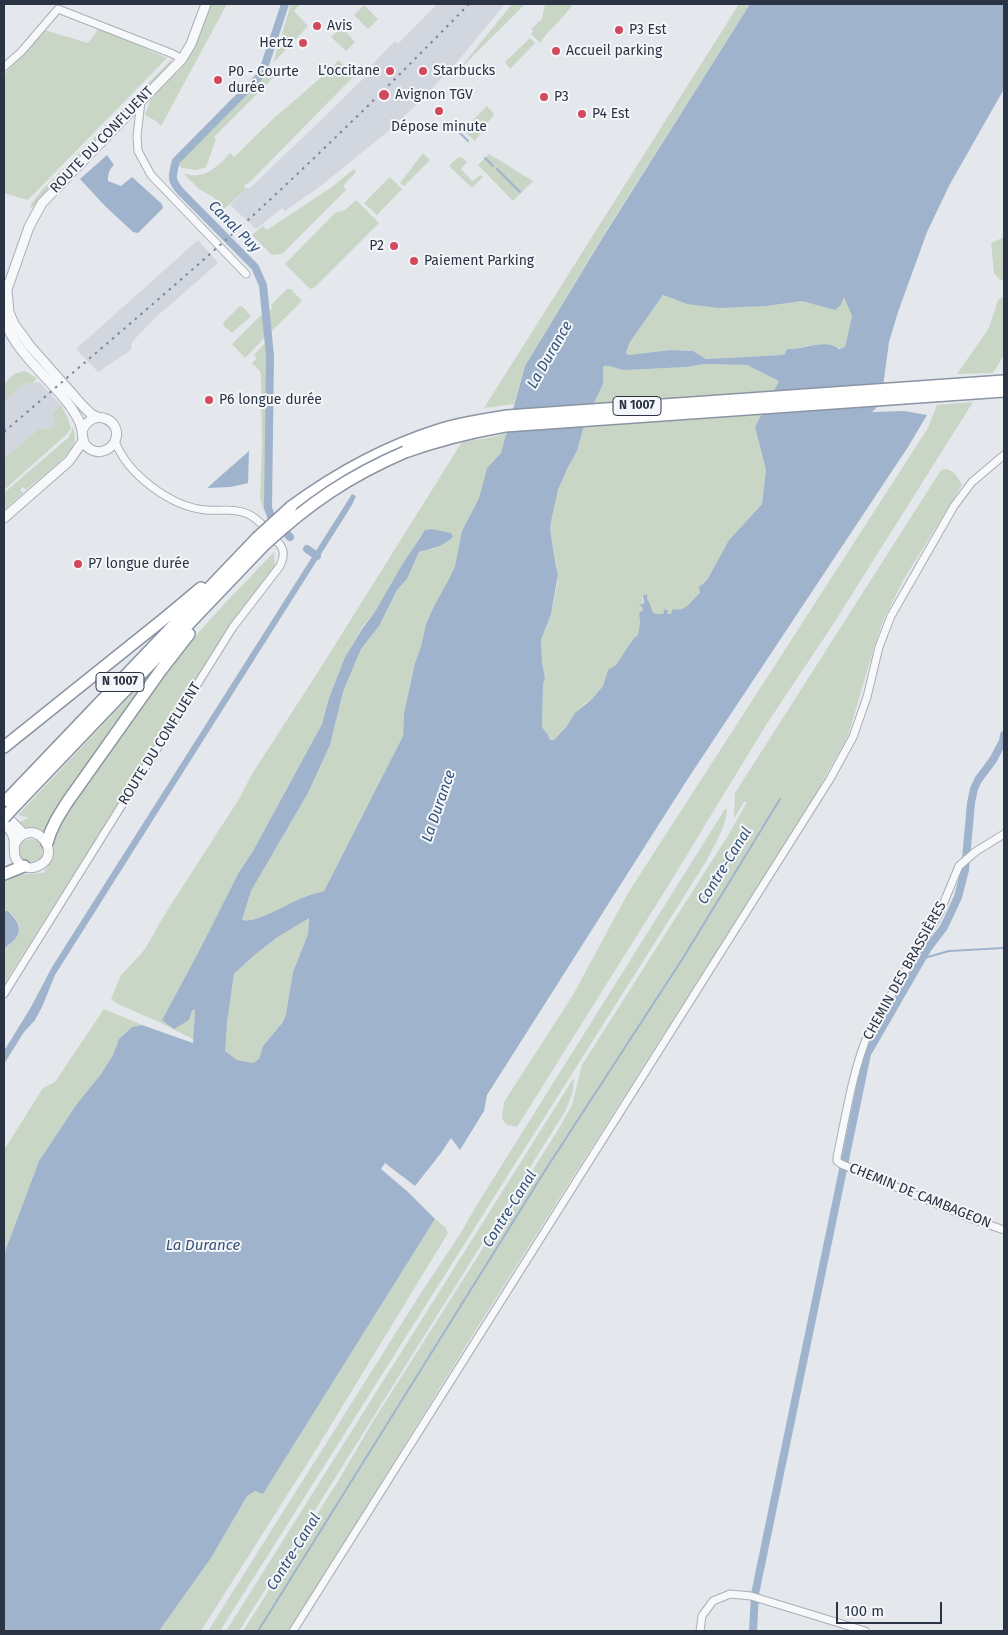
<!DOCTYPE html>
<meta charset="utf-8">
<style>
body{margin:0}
#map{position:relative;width:1008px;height:1635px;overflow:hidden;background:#e4e7ec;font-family:"Fira Sans",sans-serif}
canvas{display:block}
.frame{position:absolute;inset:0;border:5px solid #2b3445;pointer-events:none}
.scale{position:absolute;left:836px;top:1602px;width:106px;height:22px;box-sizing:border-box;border:2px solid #2b3445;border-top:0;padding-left:6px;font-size:15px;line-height:18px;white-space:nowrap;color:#2b3445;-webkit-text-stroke:4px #f4f6f9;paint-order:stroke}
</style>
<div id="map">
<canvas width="1008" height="1635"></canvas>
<div class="frame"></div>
<div class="scale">100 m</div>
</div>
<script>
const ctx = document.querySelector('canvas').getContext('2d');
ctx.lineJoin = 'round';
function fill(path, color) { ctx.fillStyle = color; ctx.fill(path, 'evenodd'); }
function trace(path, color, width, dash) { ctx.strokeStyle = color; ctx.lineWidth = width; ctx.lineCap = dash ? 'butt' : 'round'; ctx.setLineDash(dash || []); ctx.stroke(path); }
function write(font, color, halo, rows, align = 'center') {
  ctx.font = font + ' "Fira Sans",sans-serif'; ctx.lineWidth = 4; ctx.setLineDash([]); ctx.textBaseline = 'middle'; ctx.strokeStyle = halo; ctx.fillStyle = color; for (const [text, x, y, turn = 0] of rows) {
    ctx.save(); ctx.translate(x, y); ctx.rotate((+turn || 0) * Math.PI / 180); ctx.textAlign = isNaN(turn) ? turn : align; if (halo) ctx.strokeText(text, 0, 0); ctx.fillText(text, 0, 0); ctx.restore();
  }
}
const built = new Path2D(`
 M 437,4 L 505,4 L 458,61 L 423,98 L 391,129 L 318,188 L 285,211 L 282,208 L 256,229 L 230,205 L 248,187 L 249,189 L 321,120 L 370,72 L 368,69 L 393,43 L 395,41 L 398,44 Z
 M 198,240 L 218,263 L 156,317 L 132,342 L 131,350 L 98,372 L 76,349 Z
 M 39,382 L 61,405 L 52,413 L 55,419 L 54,426 L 50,429 L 40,428 L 4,458 L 4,402 L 24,384 Z`);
const green = new Path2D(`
 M 210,4 L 227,4 L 161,126 L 156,121 L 145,115 L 151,99 L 159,88 L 192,51 Z
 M 291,4 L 300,4 L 294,11 L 308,26 L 273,63 Z
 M 512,4 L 525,4 L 462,67 L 461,67 Z
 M 545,4 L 573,4 C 564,18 550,28 540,43 L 531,34 L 533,31 L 531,29 L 542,19 Z
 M 739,4 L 750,4 L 606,231 L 525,366 L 514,404 L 484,408 Z
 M 364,5 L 378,19 L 368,29 L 354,15 Z
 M 342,27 L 355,42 L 346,51 L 331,37 Z
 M 99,28 L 167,58 L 28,200 L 4,193 L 4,75 L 45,30 L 88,43 Z
 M 530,38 L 535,43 L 510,69 L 505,62 Z
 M 172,59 L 169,68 L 50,187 L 36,205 L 30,208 L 31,204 L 43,189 Z
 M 338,60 L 354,76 L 248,184 L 247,183 L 244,186 L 246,189 L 224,209 L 213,197 L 199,189 L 183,173 C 204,181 217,167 230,153 L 234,157 L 274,118 L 332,68 Z
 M 271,68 L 279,71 L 278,73 L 214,137 L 216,139 L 206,167 L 197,170 L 182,168 L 178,164 L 262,79 L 268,76 Z
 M 487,106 L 494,114 L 475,141 L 463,130 Z
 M 423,153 L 430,160 L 404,186 L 400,183 Z
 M 489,154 L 533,181 L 513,201 L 478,165 Z
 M 461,157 L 467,162 L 461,169 L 472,181 L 481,175 L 483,177 L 472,188 L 449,166 L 457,158 Z
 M 354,169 L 356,172 L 343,186 L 346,190 L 282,254 L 272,255 L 252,235 L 263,226 L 267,230 L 332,187 Z
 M 390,177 L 402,189 L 377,215 L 364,203 Z
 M 356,200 L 379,223 L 315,287 L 312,289 L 309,288 L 285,264 L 335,213 L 345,210 Z
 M 1004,237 L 1004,280 L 1000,280 L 994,273 L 991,243 Z
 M 287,289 L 291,289 L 302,301 L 269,334 L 268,313 L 272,308 L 271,305 Z
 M 663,295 L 687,304 L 767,306 L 802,301 L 835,309 L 844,296 L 852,316 L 845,347 C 835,350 826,345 816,345 C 806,345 797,349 787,349 L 785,354 L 782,355 L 706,359 L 693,351 L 671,350 L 628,355 L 626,352 L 630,342 Z
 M 1004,296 L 1004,355 L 993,373 L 957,374 L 989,328 L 998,300 Z
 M 240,306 L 242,306 L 251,316 L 232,333 L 224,326 L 223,323 Z
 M 266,314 L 267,335 L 245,358 L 232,344 L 261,315 L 263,317 Z
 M 266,344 L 266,509 L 264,511 L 260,498 L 262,445 L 261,375 L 260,371 L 252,363 L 257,358 L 254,355 L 263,345 Z
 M 704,364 L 747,365 L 779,381 L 755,427 L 766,470 L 762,504 L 729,540 L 707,580 L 702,583 L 700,593 L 687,607 L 671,614 L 654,614 L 645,596 L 642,597 L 643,610 L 639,613 L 640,623 L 638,635 L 635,637 L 628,645 L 616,665 L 608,670 L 603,686 L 592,699 L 584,704 L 567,726 L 554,740 L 550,740 L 548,735 L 542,727 L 543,684 L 545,678 L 542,663 L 541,640 L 551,614 L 558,582 L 557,565 L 554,555 L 550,528 L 552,517 L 558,490 L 567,469 L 577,451 L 585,422 L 603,384 L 602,372 L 604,366 C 612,365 617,370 625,370 L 687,367 Z
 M 25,371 L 37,378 L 33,383 L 24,384 L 4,402 L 4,384 L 14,374 Z
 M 973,402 L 832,626 L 766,725 L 668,886 L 517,1127 L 507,1125 L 502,1119 L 504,1102 L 573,995 L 628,893 L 928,428 L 937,405 Z
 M 61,405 L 68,418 L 71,428 L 67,434 L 4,490 L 4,458 L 40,428 L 50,429 L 54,426 L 55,419 L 52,413 Z
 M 73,427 C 74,432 76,438 74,443 C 70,456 37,480 26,490 L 23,487 L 20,490 L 23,493 L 4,510 L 4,493 L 69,437 Z
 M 507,433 L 501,454 L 487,468 L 479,498 L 462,531 L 455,566 L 450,577 L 433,608 L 426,624 L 421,646 L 415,663 L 404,713 L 403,736 L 324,891 C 317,893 311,894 305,897 C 289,903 256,924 242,920 L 251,891 L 308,793 L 330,745 L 343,692 L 361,649 L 379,626 L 397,590 L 407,579 L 419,552 L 433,549 L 441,544 L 448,542 L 451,533 L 444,532 L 421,535 L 376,610 L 362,627 L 345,657 L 329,698 L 322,724 L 253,851 L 239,872 L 198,953 L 162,1020 L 189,1020 L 192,1011 L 195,1009 L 194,1026 L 195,1040 L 159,1022 L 120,1005 L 111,999 L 121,975 L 142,953 L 148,944 L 165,914 L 239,799 L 252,774 L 318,672 L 462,442 L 489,438 Z
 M 946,469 C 954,471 958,477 962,485 L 904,579 L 883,621 L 874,647 L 848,736 L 811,802 L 482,1320 L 289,1631 L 243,1631 L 340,1478 L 372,1423 L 558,1130 L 572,1105 L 582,1065 L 729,834 L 747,802 L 744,802 L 734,818 L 735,793 L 941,470 Z
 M 274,552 L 275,568 L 231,625 L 4,984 L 4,948 C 22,937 24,925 9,911 L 4,911 L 4,881 L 14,875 L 43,873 C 61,852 49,847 58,826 C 95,769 135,712 177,659 C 206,621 241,587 274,552 Z
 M 153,671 L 154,673 L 46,833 C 37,828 29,829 20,826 L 21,821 L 29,818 L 18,815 Z
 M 725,809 L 727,809 C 726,827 715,844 707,860 L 220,1631 L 208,1631 L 419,1296 L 462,1231 L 478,1203 Z
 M19 851a12 12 0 1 1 24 0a12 12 0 1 1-24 0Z
 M 309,917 L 308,934 L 293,972 L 286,1014 L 283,1022 L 263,1046 L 259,1059 L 253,1063 L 237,1060 L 224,1051 L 227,1021 L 234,974 L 251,958 L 276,938 Z
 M 104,1009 L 142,1025 L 132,1027 L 119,1039 L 113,1055 L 101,1074 L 76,1105 L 39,1161 L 4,1254 L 4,1150 L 43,1088 L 55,1082 Z
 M 573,1079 L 574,1080 L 573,1091 L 566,1110 L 239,1631 L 226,1631 Z
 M 435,1219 L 445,1227 L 448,1233 L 317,1448 L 201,1631 L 159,1631 L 211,1558 L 247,1495 L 255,1491 L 263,1494 Z`);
const water = new Path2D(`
 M 750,4 L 1004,4 L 1004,89 L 950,184 L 927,232 L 898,312 L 889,342 L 882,394 L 879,405 L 872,412 L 904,411 L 927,415 L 908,447 L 687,780 L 487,1095 L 484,1111 L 460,1150 L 451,1138 L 441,1153 L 415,1186 L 385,1163 L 381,1169 L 408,1192 L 435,1219 L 263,1494 L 255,1491 L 247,1496 L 211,1558 L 159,1631 L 4,1631 L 4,1254 L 39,1161 L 76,1105 L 101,1074 L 113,1055 L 119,1039 L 132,1027 L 142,1025 L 193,1043 L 195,1009 L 192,1011 L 189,1020 L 174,1029 L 162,1020 L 198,953 L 239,872 L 253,851 L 322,724 L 329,698 L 345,657 L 362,629 L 376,610 L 402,565 L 425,530 L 432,529 L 451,533 L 453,537 C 444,546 431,549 419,552 L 407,579 L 397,590 L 379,626 L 361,649 L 343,692 L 330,745 L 308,793 L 251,891 L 242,920 C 256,924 290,902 305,897 C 311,894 318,893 324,891 L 403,736 L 404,713 L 415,663 L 421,646 L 426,624 L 433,608 L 450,577 L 455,566 L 462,531 L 479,498 L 487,468 L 501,453 L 525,366 L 603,237 ZM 663,295 L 687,304 L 719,308 L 767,306 L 802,301 L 835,310 L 841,305 L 844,297 L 852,316 L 845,347 L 839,349 C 825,338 804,350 787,349 L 785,354 L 782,355 L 706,359 L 693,351 L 671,350 L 628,355 L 626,352 L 630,342 ZM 704,364 L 747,365 L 779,381 L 755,427 L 766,470 L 762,504 L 729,540 L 707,580 L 699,587 L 700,593 C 691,600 686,613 673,609 L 671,614 L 667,614 L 668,611 L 665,609 L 663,614 C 660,614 658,614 656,614 C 651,613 651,603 647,599 L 647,594 L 643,596 L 644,603 L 638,606 L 642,606 L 643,610 L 639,613 L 640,623 L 638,635 L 635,637 L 628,646 L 616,665 L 608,670 L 603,686 L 592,699 L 575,713 L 567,726 L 554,740 L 550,740 L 548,735 L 542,727 L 543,684 L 545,678 L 542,663 L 541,640 L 551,614 L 558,575 L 554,555 L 550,528 L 552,517 L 558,490 L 567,469 L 577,451 L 585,422 L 603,384 L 603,368 L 604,366 C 612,365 617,370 625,370 L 687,367 ZM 309,918 L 308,934 L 293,972 L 286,1014 L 283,1022 L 263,1046 L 259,1059 L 253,1063 L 237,1060 L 225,1051 L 227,1022 L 234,974 L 251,958 L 276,938 Z
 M 107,155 L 114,165 C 109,170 108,173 108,181 L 121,186 L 132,177 L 162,204 L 163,208 L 138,233 L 133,232 L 105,206 L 80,179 Z
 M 249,451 L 248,483 L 231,487 L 207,488 Z
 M 352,494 L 356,496 L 352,505 L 55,975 L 42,1007 L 35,1020 L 24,1032 L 4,1064 L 4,1051 L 31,1007 L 52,967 Z
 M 4,911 L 8,911 C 24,926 22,937 4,948 Z`);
const stream = new Path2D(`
 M 451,123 L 456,129
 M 460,133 L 468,141
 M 485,158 L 493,166
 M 497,169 L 520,192
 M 921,959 L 949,951 L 1004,948
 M 258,1631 L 546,1169 L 683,958 L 780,799`);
const canal = new Path2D(`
 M 285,4 L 263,71 L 258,78 L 176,161 C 172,176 170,180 181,192 L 255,267 L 263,285 L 270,356 L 268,508 L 271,516 L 290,537
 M 307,549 L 317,556
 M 753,1631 L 755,1594 L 867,1054 L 928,948 L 944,927 L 958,897 L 965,870 L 971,803 L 974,789 L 978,780 L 993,760 L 1003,741 L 1004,735`);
const minor = new Path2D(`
 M 4,67 L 21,52 L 58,9 L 173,54 L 182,59
 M 141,101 L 137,136 L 138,151 L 151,175 L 246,274
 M 1004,834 L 975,852 L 959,866 L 939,914 L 868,1034 C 852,1073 846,1116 837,1157 L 837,1161 L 841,1164 L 975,1220 L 1004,1230
 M 4,994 L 233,627 L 280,566 C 283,559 285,553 281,546 C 272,536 261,520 248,514 C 235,508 221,511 206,510 C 171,507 127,474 115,441
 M 293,1631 L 830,779 L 853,737 L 867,697 L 879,647 L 891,616 L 954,506 L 972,482 L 1004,455
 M 700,1631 L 702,1616 L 713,1601 L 730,1594 L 751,1596 L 865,1631`);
const tertiary = new Path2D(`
 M 7,291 L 9,312 L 14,324 L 30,346 L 82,405 L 91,414 L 97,417
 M 4,298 L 29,227 L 42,203 L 182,59 L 191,44 L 206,4
 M 4,318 C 14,352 50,378 70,406 C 74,412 79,419 81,426 C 84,435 80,443 90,449 C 99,455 111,450 115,441 C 124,420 92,406 82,431
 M 4,518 L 69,461 L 83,441
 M 5,815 L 24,834
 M 4,822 C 8,827 13,833 14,839 C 16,848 11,856 20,864 C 25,868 32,869 38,866 C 66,854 31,812 14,845`);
const trunk = new Path2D(`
 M 405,452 C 438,440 471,432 505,426 L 1004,391
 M 291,507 C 336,474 385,447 439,430 C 461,423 484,420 507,416 L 1004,381
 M 4,747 L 165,618 L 201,588
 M 4,803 L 257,538
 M 11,810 L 264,545
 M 47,843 C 51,827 59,815 68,801 L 161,670 L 189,634
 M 4,874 L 24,866`);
const rail = new Path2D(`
 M 4,432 C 85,362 167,293 247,221 C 323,151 397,78 469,4`);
const trunkBridge = new Path2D(`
 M 257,538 L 291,507
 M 264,545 C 308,504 349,476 405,452
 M 4,818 L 11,810`);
const markers = [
 [317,26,5,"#d1495b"],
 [619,30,5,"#d1495b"],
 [303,43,5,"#d1495b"],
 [556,51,5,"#d1495b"],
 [390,71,5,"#d1495b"],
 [423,71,5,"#d1495b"],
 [218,80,5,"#d1495b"],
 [384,95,6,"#d1495b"],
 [544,97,5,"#d1495b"],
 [439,111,5,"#d1495b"],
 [582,114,5,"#d1495b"],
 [394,246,5,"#d1495b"],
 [414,261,5,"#d1495b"],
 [209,400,5,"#d1495b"],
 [78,564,5,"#d1495b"]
];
const shields = [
 [637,406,48],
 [120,682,48]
];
const shieldNames = [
 ["N 1007",637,406],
 ["N 1007",120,682]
];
const poiNames = [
 ["Avis",327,26],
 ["P3 Est",629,30],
 ["Hertz",293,43,"right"],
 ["Accueil parking",566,51],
 ["L'occitane",380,71,"right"],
 ["Starbucks",433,71],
 ["P0 - Courte",228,72],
 ["durée",228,88],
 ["Avignon TGV",395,95],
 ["P3",554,97],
 ["P4 Est",592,114],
 ["Dépose minute",439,127,"center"],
 ["P2",384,246,"right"],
 ["Paiement Parking",424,261],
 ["P6 longue durée",219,400],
 ["P7 longue durée",88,564]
];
const streetNames = [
 ["ROUTE DU CONFLUENT",102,140,-46],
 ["ROUTE DU CONFLUENT",160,744,-58],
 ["CHEMIN DES BRASSIÈRES",905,971,-61],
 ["CHEMIN DE CAMBAGEON",920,1196,22]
];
const waterNames = [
 ["Canal Puy",234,227,45],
 ["La Durance",550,355,-60],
 ["La Durance",439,806,-71],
 ["Contre-Canal",725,866,-58],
 ["Contre-Canal",510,1209,-58],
 ["La Durance",203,1246],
 ["Contre-Canal",294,1552,-58]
];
fill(built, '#d2d6de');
fill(green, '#c9d6c5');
fill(water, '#9fb4cc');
trace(stream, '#9fb4cc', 2);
trace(canal, '#9fb4cc', 8);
trace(minor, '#a9aeb7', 9);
trace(tertiary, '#a9aeb7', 11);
trace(trunk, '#8b94a3', 14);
trace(minor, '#f7f8fa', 7);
trace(tertiary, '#f7f8fa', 9);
trace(trunk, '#fff', 11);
trace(rail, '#7d8696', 2, [2.5, 5]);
trace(trunkBridge, '#8b94a3', 14, []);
trace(trunkBridge, '#fff', 11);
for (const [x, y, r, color] of markers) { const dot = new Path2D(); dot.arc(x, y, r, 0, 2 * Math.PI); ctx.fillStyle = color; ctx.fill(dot); trace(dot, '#f4f6f9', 2); }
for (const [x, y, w] of shields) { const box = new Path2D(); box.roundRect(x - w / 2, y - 9.5, w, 19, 4); ctx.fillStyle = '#f4f6f9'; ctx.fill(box); trace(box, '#2b3445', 1); }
write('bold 12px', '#2b3445', null, shieldNames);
write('14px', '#2b3445', '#f4f6f9', poiNames, 'left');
write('14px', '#2b3445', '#f4f6f9', streetNames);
write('italic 15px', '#34527a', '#f4f6f9', waterNames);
</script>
